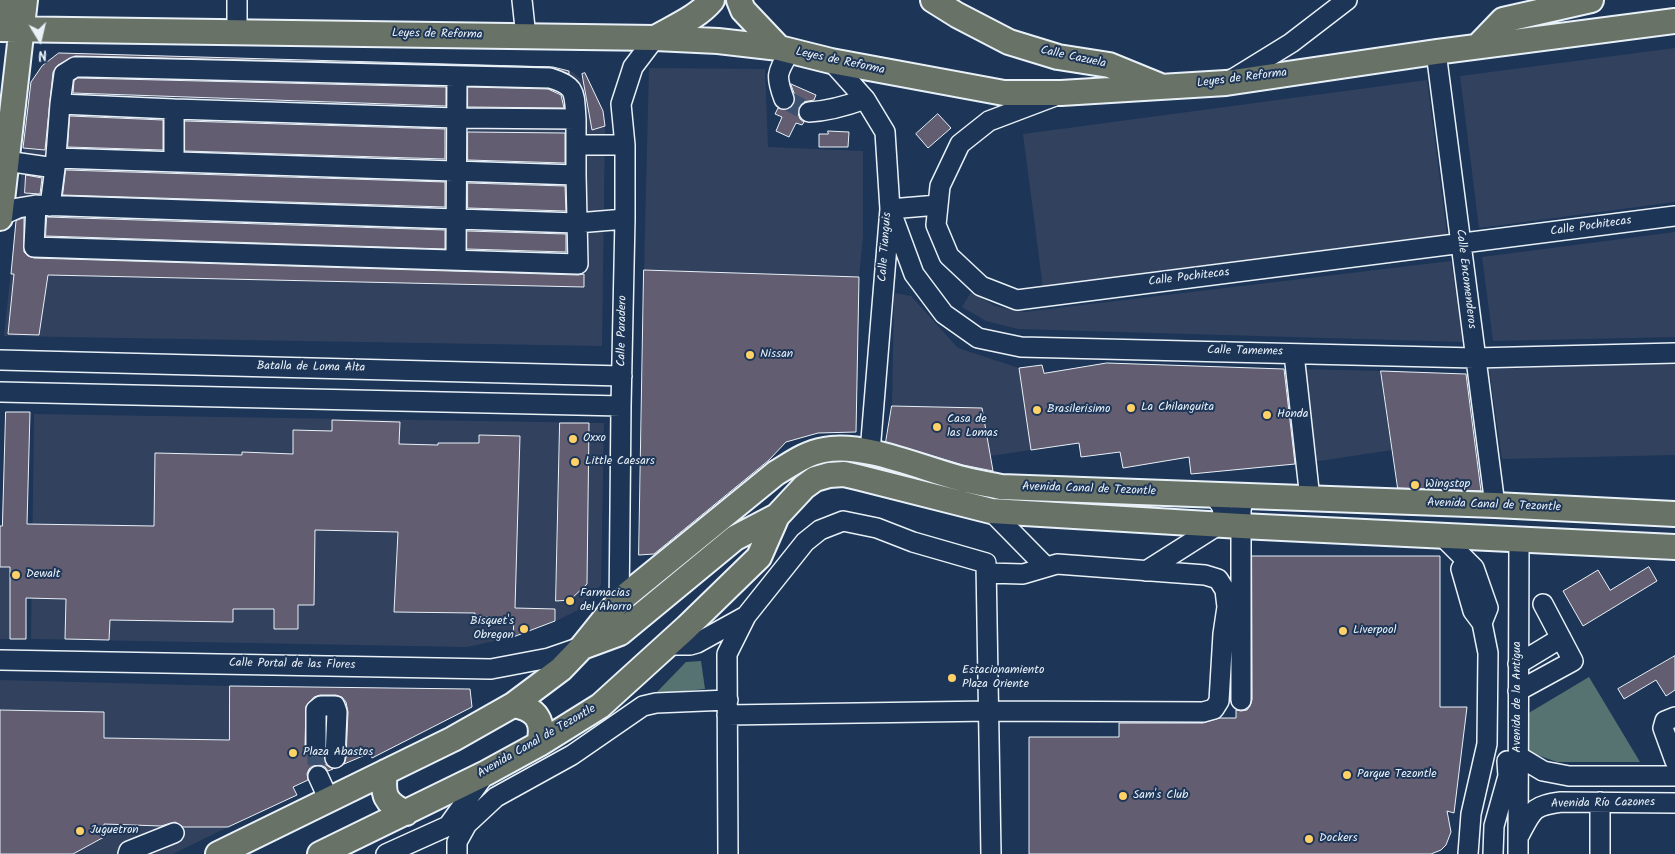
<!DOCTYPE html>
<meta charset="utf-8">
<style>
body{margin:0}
#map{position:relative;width:1675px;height:854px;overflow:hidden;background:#1d3557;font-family:Kalam,sans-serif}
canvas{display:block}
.north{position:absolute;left:15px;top:15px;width:50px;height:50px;-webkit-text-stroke:4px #1d3557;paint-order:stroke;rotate:171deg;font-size:14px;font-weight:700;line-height:20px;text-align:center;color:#e8f1f8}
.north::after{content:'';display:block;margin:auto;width:18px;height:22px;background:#e8f1f8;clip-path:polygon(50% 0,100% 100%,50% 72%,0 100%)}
</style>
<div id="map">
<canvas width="1675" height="854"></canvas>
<div class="north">N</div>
</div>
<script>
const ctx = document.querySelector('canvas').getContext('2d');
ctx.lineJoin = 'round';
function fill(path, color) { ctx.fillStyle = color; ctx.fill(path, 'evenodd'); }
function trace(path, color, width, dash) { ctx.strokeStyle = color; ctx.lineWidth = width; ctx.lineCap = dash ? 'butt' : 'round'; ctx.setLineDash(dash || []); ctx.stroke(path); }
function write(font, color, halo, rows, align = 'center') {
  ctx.font = font + ' Kalam,sans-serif'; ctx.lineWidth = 4; ctx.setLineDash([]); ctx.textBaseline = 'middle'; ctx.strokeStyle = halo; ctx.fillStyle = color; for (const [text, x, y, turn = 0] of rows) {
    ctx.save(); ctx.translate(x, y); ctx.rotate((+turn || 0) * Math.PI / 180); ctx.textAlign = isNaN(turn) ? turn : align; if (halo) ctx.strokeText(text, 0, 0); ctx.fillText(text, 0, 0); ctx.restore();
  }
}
const built = new Path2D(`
 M 1675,48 L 1675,202 L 1479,228 L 1460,76 Z
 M 59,53 L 553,67 L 573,72 L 593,90 L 603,111 L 605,126 L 602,346 L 4,336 L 31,82 L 42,66 Z
 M 649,68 L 765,69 L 768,147 L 863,151 L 863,237 L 859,277 L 644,270 Z
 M 1427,80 L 1447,234 L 1043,288 L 1023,134 Z
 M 1675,232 L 1675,337 L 1493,341 L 1482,257 Z
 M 1451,261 L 1463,342 L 1018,329 L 986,321 L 962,307 L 971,292 L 995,306 L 1024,312 Z
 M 894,293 L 911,296 L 958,348 L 1019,368 L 1031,450 L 990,456 L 982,408 L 892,406 Z
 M 1675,364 L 1675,455 L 1502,459 L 1489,369 Z
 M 1302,369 L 1381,371 L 1392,450 L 1313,462 Z
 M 34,414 L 604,423 L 601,585 L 580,609 L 556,621 L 555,609 L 515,608 L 513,637 L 467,647 L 31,639 Z
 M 0,526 L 27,526 L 27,640 L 0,639 Z
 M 0,680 L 230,686 L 226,828 L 173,854 L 0,854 Z`);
const green = new Path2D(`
 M 701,661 L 705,689 L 655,694 L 686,662 Z
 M 1589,677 L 1640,762 L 1557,762 L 1526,751 L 1527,714 Z`);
const building = new Path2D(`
 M 59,53 L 553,67 L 569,71 L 569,74 L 550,67 L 75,56 L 58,65 L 53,72 L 45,150 L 23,148 L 31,82 L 42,66 Z
 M 585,73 L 603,111 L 605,126 L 592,130 L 582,74 Z
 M 78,78 L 446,87 L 446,106 L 73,93 L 74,81 Z
 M 791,84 L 816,95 L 814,100 L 803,102 L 799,107 L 798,113 L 800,119 L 804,122 L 802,125 L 796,123 L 789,137 L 776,131 L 782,117 L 775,114 L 778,108 L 787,110 L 793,106 L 795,102 L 795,96 Z
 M 468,87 L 548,89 L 561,95 L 564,108 L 468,107 Z
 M 938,114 L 951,128 L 928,148 L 916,134 Z
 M 70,116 L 163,120 L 163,150 L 68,147 Z
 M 185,121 L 445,129 L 445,159 L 185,151 Z
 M 828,131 L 849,132 L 848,147 L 819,147 L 819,134 L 828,134 Z
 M 468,132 L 565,133 L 565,163 L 468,160 Z
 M 66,170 L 445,182 L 445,207 L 63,195 Z
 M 26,175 L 42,178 L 40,194 L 25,193 Z
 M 468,183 L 565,186 L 566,211 L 468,208 Z
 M 47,217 L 445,230 L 445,249 L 46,236 Z
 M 24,218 L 24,252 L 28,256 L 34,258 L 578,275 L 584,274 L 584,287 L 48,275 L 39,335 L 8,334 L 14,274 L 11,274 L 16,221 Z
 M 467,231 L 566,234 L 566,252 L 467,249 Z
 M 644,270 L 859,277 L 856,432 L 818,433 L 786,442 L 769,460 L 654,554 L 639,555 Z
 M 1107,363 L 1284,369 L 1295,464 L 1191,474 L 1189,457 L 1123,468 L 1120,452 L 1081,457 L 1079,443 L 1031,450 L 1019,368 L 1042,365 L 1044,373 Z
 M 1381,371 L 1466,374 L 1481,491 L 1398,488 Z
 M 892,406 L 982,408 L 993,471 L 963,465 L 886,442 Z
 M 6,412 L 30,412 L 27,524 L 154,526 L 155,453 L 242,455 L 242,452 L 293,454 L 293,430 L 332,431 L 332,420 L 400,422 L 399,444 L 438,445 L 438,443 L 479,443 L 479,435 L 520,436 L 515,608 L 555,609 L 555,621 L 513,637 L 514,618 L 475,617 L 475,613 L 394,612 L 398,532 L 315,530 L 314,605 L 298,605 L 298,629 L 274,629 L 274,609 L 233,609 L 233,622 L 110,620 L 109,640 L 65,639 L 66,599 L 26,598 L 26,639 L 10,639 L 10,567 L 0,567 L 0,526 L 2,526 Z
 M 560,423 L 589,423 L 587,584 L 570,600 L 556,601 Z
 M 1252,556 L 1440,556 L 1440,707 L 1467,707 L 1454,813 L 1447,811 L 1451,832 L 1446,845 L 1441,850 L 1431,854 L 1029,854 L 1029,737 L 1119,737 L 1119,723 L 1203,723 L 1220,718 L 1236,718 L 1236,710 L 1241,711 L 1247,710 L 1250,706 L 1252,700 Z
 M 1649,567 L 1657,581 L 1583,626 L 1563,591 L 1598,570 L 1610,590 Z
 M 1675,656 L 1675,690 L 1666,696 L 1656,680 L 1624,699 L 1618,689 Z
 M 230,686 L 470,689 L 472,707 L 372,758 L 370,753 L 344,764 L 346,758 L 348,712 L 346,702 L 342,697 L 336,695 L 320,695 L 314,697 L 306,706 L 305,746 L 307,752 L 311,756 L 316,757 L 324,754 L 325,764 L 333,769 L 328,771 L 325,767 L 320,765 L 313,766 L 309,769 L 307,774 L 308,780 L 293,787 L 297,795 L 228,827 L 183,827 L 175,822 L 161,826 L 104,824 L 104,837 L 73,854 L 0,854 L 0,710 L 104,712 L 104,738 L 229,740 Z`);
const minorTunnel = new Path2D(`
 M 784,99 L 809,112
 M 316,746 L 318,776`);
const minor = new Path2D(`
 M 522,0 L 526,37
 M 237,31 L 237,0
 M 1436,52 L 1495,505
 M 831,61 L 865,99 L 885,132 L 890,209 L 870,452
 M 1231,80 L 1291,43 L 1347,0
 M 1055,96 L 989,121 L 960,144 L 940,186 L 936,225 L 949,256 L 981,286 L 1017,300 L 1675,216
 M 784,99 C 775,75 777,73 790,51
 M 60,104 L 64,74 L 75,67 L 86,67 L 550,78 C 577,86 574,93 576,119
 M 174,109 L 456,118 L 576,119 L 576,145 L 625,145
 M 809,112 C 829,111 846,106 865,99
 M 56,158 L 576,175 L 576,145
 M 6,161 L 55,168 L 50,206
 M 55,168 L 60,104 L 174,109 L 174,162
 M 36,205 L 34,247 L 578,264 L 576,175
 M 938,205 L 890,209 L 914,274 L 944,314 L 978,338 L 1021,347 L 1475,358 L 1675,353
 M 0,216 L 18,208 L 36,205 L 577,223 L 625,219
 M 456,260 L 457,76
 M 1294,354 L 1310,499
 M 0,360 L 622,376
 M 0,392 L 621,406
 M 991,511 L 1046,567
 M 1441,535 L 1474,568 L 1488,608 L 1482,623 L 1488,653 L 1487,744 L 1471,814 L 1468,854
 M 1464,564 L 1461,569 L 1473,611 L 1482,623
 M 1146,571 L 1220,524 C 1225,508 1223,507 1213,495
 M 619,612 L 621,406 L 625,219 L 625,145 L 621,104 L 633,67 L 655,38
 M 668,645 L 690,645 L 697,643 L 746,616
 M 0,660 L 491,669 L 549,658 L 581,647
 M 1518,664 L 1561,638
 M 1518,691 L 1573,661 L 1543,604
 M 1241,700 L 1241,511 L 1242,503 L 1249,496
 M 727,715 L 989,711 L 1203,712 L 1214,709 L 1219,701 L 1223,634 L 1227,607 L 1225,590 L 1218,579 L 1205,575 L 1057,564 L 1023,574 L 987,573
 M 1675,717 L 1665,721 L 1663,728 L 1675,761
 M 316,746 L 316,710 L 321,706 L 335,706 L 337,712 L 335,758
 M 1518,756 L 1543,771 L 1569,776 L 1675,776
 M 318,776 L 329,800
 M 1600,802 L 1600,854
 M 1520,834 C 1533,809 1533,806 1561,802 L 1675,803
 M 128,854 L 129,851 L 174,833
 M 386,854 L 448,826 L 486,773
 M 457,854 L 457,842 L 467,824 L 496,797 L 572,755 L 643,706 L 656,703 L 728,700
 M 728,854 L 727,654 L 746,616 L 805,542 L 820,530 L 843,521 L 877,528 L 913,542 L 986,563 L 991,854
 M 1493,854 L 1494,826 L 1508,776 L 1507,761
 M 1518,854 L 1519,539`);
const major = new Path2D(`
 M 739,0 L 743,10 L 779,48
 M 933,0 L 957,15 L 1009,42 L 1058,57 L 1109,65 L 1158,85
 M 0,27 L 3,0
 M 0,29 L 655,38 L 718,41 L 779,48 L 831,61 L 1004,93 L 1061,93 L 1226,83 L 1436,52 L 1675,21
 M 655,38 C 674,27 698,17 712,0
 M 1478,46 L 1503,20 L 1591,0
 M 0,218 L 25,0
 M 582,647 L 620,633 L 735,538 L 777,516
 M 513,705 C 536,708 545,721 539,744
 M 385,772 C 382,795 385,803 406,813
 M 218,854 L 453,739 L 513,705 L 561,669 L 582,647 L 619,601 L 776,473 C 791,464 806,453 824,450 C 863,442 921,468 959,478 C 973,482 987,484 1001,487 L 1495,505 L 1675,514
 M 320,854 L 486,773 L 539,744 L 600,706 L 687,627 L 759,557 L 777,516 L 804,487 L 815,479 L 829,475 L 844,474 L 857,477 L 991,511 L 1241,526 L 1675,547`);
const markers = [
 [750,355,5,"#ffd166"],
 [1131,408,5,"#ffd166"],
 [1037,410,5,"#ffd166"],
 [1267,415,5,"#ffd166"],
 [937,427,5,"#ffd166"],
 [573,439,5,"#ffd166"],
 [575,462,5,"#ffd166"],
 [1415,485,5,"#ffd166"],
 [16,575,5,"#ffd166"],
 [570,601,5,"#ffd166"],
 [524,629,5,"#ffd166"],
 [1343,631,5,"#ffd166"],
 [952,678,5,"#ffd166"],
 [293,753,5,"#ffd166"],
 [1347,775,5,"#ffd166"],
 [1123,796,5,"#ffd166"],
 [80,831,5,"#ffd166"],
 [1309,839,5,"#ffd166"]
];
const streetNames = [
 ["Leyes de Reforma",437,35,1],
 ["Calle Cazuela",1073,58,12],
 ["Leyes de Reforma",840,62,12],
 ["Leyes de Reforma",1242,79,-7],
 ["Calle Pochitecas",1591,227,-8],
 ["Calle Tianguis",886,247,-86],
 ["Calle Pochitecas",1189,278,-7],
 ["Calle Encomenderos",1465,279,83],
 ["Calle Paradero",623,331,-89],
 ["Calle Tamemes",1245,352,1],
 ["Batalla de Loma Alta",311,368,1],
 ["Avenida Canal de Tezontle",1089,490,2],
 ["Avenida Canal de Tezontle",1494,506,2],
 ["Calle Portal de las Flores",292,665,1],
 ["Avenida de la Antigua",1518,697,-90],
 ["Avenida Canal de Tezontle",537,742,-30],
 ["Avenida Río Cazones",1603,804,-1]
];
const poiNames = [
 ["Nissan",760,355],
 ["La Chilanguita",1141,408],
 ["Brasilerisimo",1047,410],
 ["Honda",1277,415],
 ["Casa de",947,420],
 ["las Lomas",947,434],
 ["Oxxo",583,439],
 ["Little Caesars",585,462],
 ["Wingstop",1425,485],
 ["Dewalt",26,575],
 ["Farmacias",580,594],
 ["del Ahorro",580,608],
 ["Bisquet's",514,622,"right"],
 ["Obregon",514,636,"right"],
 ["Liverpool",1353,631],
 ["Estacionamiento",962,671],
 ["Plaza Oriente",962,685],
 ["Plaza Abastos",303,753],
 ["Parque Tezontle",1357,775],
 ["Sam's Club",1133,796],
 ["Juguetron",90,831],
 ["Dockers",1319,839]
];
fill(built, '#32415e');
fill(green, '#577371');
fill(building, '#625d70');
trace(building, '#e8f1f8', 1);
trace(minorTunnel, '#3b516f', 19, [19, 9]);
trace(minor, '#e8f1f8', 22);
trace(major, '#e8f1f8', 28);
trace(minor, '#1d3557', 19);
trace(major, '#697266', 24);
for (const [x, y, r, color] of markers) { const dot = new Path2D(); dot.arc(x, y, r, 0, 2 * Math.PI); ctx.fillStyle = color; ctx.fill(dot); trace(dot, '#1d3557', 2); }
write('12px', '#e8f1f8', '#1d3557', streetNames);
write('12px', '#e8f1f8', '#1d3557', poiNames, 'left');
</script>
